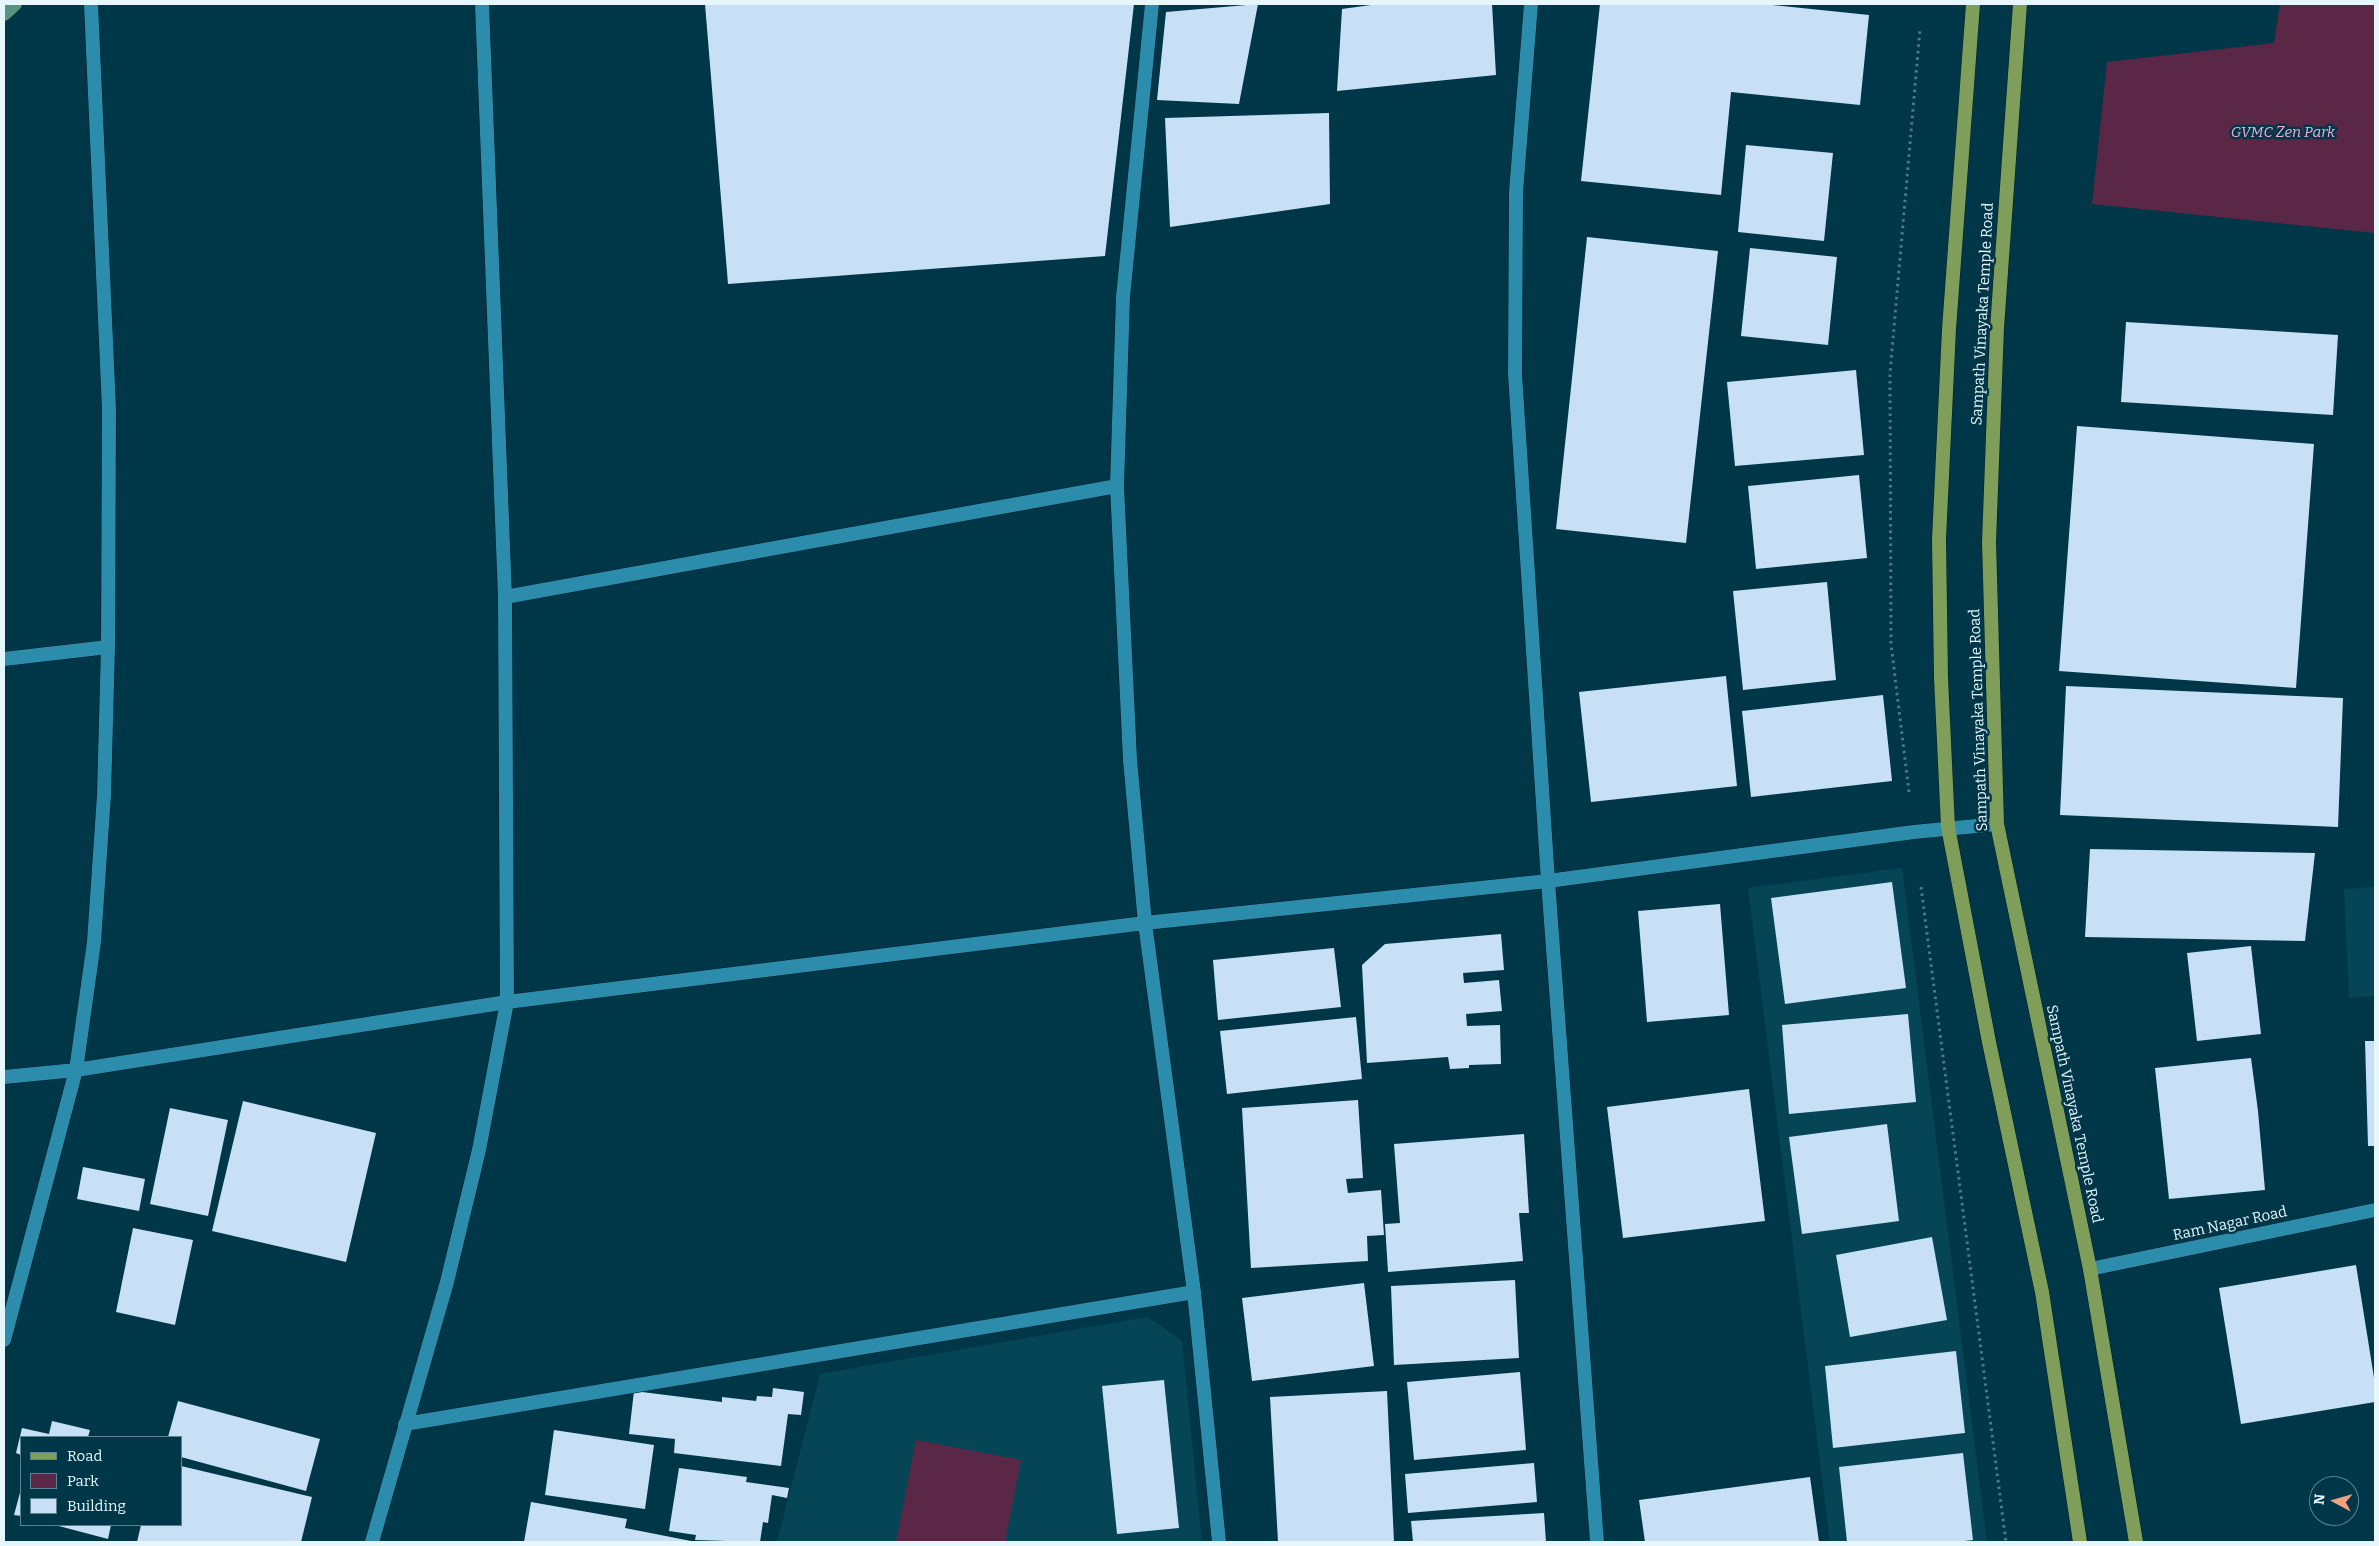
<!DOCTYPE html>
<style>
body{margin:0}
#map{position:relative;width:2379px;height:1546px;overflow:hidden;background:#003748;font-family:Bitter,serif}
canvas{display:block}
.frame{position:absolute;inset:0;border:5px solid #e5f6fc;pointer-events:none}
.legend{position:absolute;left:20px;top:1436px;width:162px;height:90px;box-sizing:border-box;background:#003748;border:1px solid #5c8390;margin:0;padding:6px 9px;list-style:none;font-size:15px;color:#e5f6fc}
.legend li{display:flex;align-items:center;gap:10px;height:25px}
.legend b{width:25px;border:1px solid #5c8390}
.north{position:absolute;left:2309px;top:1476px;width:50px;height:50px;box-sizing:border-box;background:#003748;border:1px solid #5c8390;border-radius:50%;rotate:276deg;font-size:14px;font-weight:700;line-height:20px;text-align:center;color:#e5f6fc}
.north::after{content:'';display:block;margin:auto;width:18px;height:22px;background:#f1a17d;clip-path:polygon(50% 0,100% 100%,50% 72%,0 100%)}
</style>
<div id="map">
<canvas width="2379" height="1546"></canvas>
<div class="frame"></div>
<ul class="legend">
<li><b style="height:6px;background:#7e9e59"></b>Road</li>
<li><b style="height:14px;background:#5b2747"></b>Park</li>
<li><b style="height:14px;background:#c7e0f5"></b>Building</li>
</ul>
<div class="north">N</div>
</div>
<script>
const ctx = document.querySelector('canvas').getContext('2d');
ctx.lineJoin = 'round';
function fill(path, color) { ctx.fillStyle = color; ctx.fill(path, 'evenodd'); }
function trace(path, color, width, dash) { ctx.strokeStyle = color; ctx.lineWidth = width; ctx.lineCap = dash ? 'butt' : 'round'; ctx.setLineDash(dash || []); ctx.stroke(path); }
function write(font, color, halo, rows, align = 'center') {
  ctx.font = font + ' Bitter,serif'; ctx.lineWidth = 5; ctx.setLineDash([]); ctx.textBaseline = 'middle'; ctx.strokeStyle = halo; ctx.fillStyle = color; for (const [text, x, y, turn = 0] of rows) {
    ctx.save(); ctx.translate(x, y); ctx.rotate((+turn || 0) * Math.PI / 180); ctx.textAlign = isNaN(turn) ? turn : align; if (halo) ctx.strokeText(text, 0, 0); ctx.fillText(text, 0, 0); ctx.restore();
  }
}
const built = new Path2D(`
 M 1902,868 L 1987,1542 L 1830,1542 L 1748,888 Z
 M 2375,887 L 2375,996 L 2349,998 L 2344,889 Z
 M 1148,1317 L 1182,1341 L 1202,1542 L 777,1542 L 820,1374 Z`);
const green = new Path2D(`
 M 2280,4 L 2375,4 L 2375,233 L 2092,204 L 2107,62 L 2274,43 Z
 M 916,1440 L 1021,1460 L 1005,1542 L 896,1542 Z`);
const building = new Path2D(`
 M 705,4 L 1134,4 L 1105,256 L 728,284 Z
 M 1258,4 L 1239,104 L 1157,100 L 1166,12 Z
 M 1378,4 L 1492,4 L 1496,75 L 1337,91 L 1342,9 Z
 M 1600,4 L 1763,4 L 1869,15 L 1860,105 L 1731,92 L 1721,195 L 1581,181 Z
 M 1329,113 L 1330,204 L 1170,227 L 1165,118 Z
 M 1746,145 L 1833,153 L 1824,241 L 1738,232 Z
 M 1587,237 L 1718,251 L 1686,543 L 1556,529 Z
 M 1750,248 L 1837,257 L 1828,345 L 1741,336 Z
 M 2126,322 L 2338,335 L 2333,415 L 2121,402 Z
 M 1856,370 L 1864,455 L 1735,466 L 1727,382 Z
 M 2077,426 L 2314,444 L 2296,688 L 2059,671 Z
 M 1859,475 L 1867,558 L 1756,569 L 1748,486 Z
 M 1827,582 L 1836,680 L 1743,690 L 1733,591 Z
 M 1726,676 L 1737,786 L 1591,802 L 1579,692 Z
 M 2066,686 L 2343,698 L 2338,827 L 2060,815 Z
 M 1883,695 L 1892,781 L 1751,797 L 1742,711 Z
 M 2090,849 L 2315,853 L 2305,941 L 2085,937 Z
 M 1892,882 L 1906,988 L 1785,1004 L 1771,898 Z
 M 1720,904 L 1729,1015 L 1647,1022 L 1638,911 Z
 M 1501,934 L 1504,970 L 1463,973 L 1464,983 L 1499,980 L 1502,1011 L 1466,1014 L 1467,1026 L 1500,1025 L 1501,1064 L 1469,1065 L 1469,1068 L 1450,1069 L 1448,1057 L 1367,1063 L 1362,965 L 1385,944 Z
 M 2251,946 L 2261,1034 L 2197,1041 L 2187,953 Z
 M 1334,948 L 1341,1007 L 1218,1020 L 1213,960 Z
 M 1908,1014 L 1916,1102 L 1789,1114 L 1782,1025 Z
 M 1356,1017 L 1362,1079 L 1227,1094 L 1220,1031 Z
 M 2365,1041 L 2375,1041 L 2375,1146 L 2368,1146 Z
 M 2251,1058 L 2258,1111 L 2265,1190 L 2169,1199 L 2155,1068 Z
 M 1749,1089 L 1765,1221 L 1623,1238 L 1607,1107 Z
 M 1358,1100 L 1363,1178 L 1346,1179 L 1348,1193 L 1381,1190 L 1384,1235 L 1367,1236 L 1368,1261 L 1251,1268 L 1242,1108 Z
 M 243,1101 L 376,1133 L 346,1262 L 212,1231 Z
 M 170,1108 L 228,1120 L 208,1216 L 150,1204 Z
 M 1887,1124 L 1899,1221 L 1802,1234 L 1789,1137 Z
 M 1524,1134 L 1529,1213 L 1519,1213 L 1523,1261 L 1388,1272 L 1385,1224 L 1400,1223 L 1394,1144 Z
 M 83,1167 L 145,1179 L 139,1211 L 77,1199 Z
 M 133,1228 L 193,1240 L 175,1325 L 116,1312 Z
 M 1932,1237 L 1947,1320 L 1850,1337 L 1836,1255 Z
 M 2356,1265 L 2375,1384 L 2375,1402 L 2241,1424 L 2219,1288 Z
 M 1515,1280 L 1519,1358 L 1394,1365 L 1391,1286 Z
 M 1364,1283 L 1374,1366 L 1252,1381 L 1242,1298 Z
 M 1956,1351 L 1965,1433 L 1833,1448 L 1825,1366 Z
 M 1520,1372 L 1526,1450 L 1414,1460 L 1407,1382 Z
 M 1164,1380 L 1179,1528 L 1117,1534 L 1102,1386 Z
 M 773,1388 L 804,1392 L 801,1415 L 788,1414 L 781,1466 L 674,1453 L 675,1439 L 629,1434 L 634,1391 L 722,1402 L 722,1397 L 756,1401 L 757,1396 L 772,1397 Z
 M 1387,1391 L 1394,1542 L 1278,1542 L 1270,1397 Z
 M 178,1401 L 320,1439 L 306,1491 L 181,1457 L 181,1437 L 168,1437 Z
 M 52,1421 L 90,1430 L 88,1437 L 21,1437 L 21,1455 L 16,1453 L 22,1428 L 49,1434 Z
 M 554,1430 L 654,1445 L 645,1509 L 545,1495 Z
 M 1963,1453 L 1973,1540 L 1955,1542 L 1847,1542 L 1839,1467 Z
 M 1534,1463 L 1537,1502 L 1408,1513 L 1405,1474 Z
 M 181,1466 L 312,1497 L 301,1542 L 137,1542 L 141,1525 L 181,1525 Z
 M 679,1468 L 747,1477 L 746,1482 L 789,1488 L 787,1498 L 772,1495 L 768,1523 L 763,1522 L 760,1542 L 695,1540 L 696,1535 L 669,1531 Z
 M 1810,1477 L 1819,1542 L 1645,1542 L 1639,1500 Z
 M 21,1489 L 21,1516 L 14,1515 Z
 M 531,1502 L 627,1519 L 625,1528 L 696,1542 L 524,1542 Z
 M 1544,1513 L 1546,1542 L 1413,1542 L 1411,1521 Z
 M 55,1525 L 111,1525 L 108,1539 Z`);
const path = new Path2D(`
 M 1909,792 L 1891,644 L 1890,373 L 1920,29
 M 1921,887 L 2006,1542`);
const minor = new Path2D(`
 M 1152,4 L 1123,297 L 1117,486 L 1130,760 L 1145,923 L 1194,1292 L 1219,1542
 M 1531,4 L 1516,192 L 1515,374 L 1548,881 L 1597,1542
 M 505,597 L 1117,486
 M 4,659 L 108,647
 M 4,1077 L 76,1070 L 507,1002 L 1145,923 L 1548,881 L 1914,832 L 1997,824
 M 4,1340 L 76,1070 L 94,942 L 104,795 L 108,647 L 109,409 L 91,4
 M 405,1424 L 1194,1292
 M 372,1542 L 447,1282 L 479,1150 L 507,1002 L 505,597 L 482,4`);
const tertiary = new Path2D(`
 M 2090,1269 L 2375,1210`);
const secondary = new Path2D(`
 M 4,14 L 15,4`);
const primary = new Path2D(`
 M 1973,4 L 1949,329 L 1939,539 L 1941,678 L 1948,827 L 1989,1042 L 2042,1292 L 2080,1542
 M 2020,4 L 1997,328 L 1989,542 L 1997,824 L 2090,1269 L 2136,1542`);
const parkNames = [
 ["GVMC Zen Park",2283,133]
];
const streetNames = [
 ["Sampath Vinayaka Temple Road",1983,314,-87],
 ["Sampath Vinayaka Temple Road",1979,720,-92],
 ["Sampath Vinayaka Temple Road",2074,1114,78],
 ["Ram Nagar Road",2230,1224,-12]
];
fill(built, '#064556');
fill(green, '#5b2747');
fill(building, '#c7e0f5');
trace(minor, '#011d27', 15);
trace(tertiary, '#011d27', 15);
trace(secondary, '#011d27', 15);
trace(primary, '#011d27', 15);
trace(path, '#4f7986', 3, [2.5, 4]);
trace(minor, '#2c8cac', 14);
trace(tertiary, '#2c8cac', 14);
trace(secondary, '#559582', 14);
trace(primary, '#7e9e59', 14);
write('italic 15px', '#f7add7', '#003748', parkNames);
write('15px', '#e5f6fc', '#003748', streetNames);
</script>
